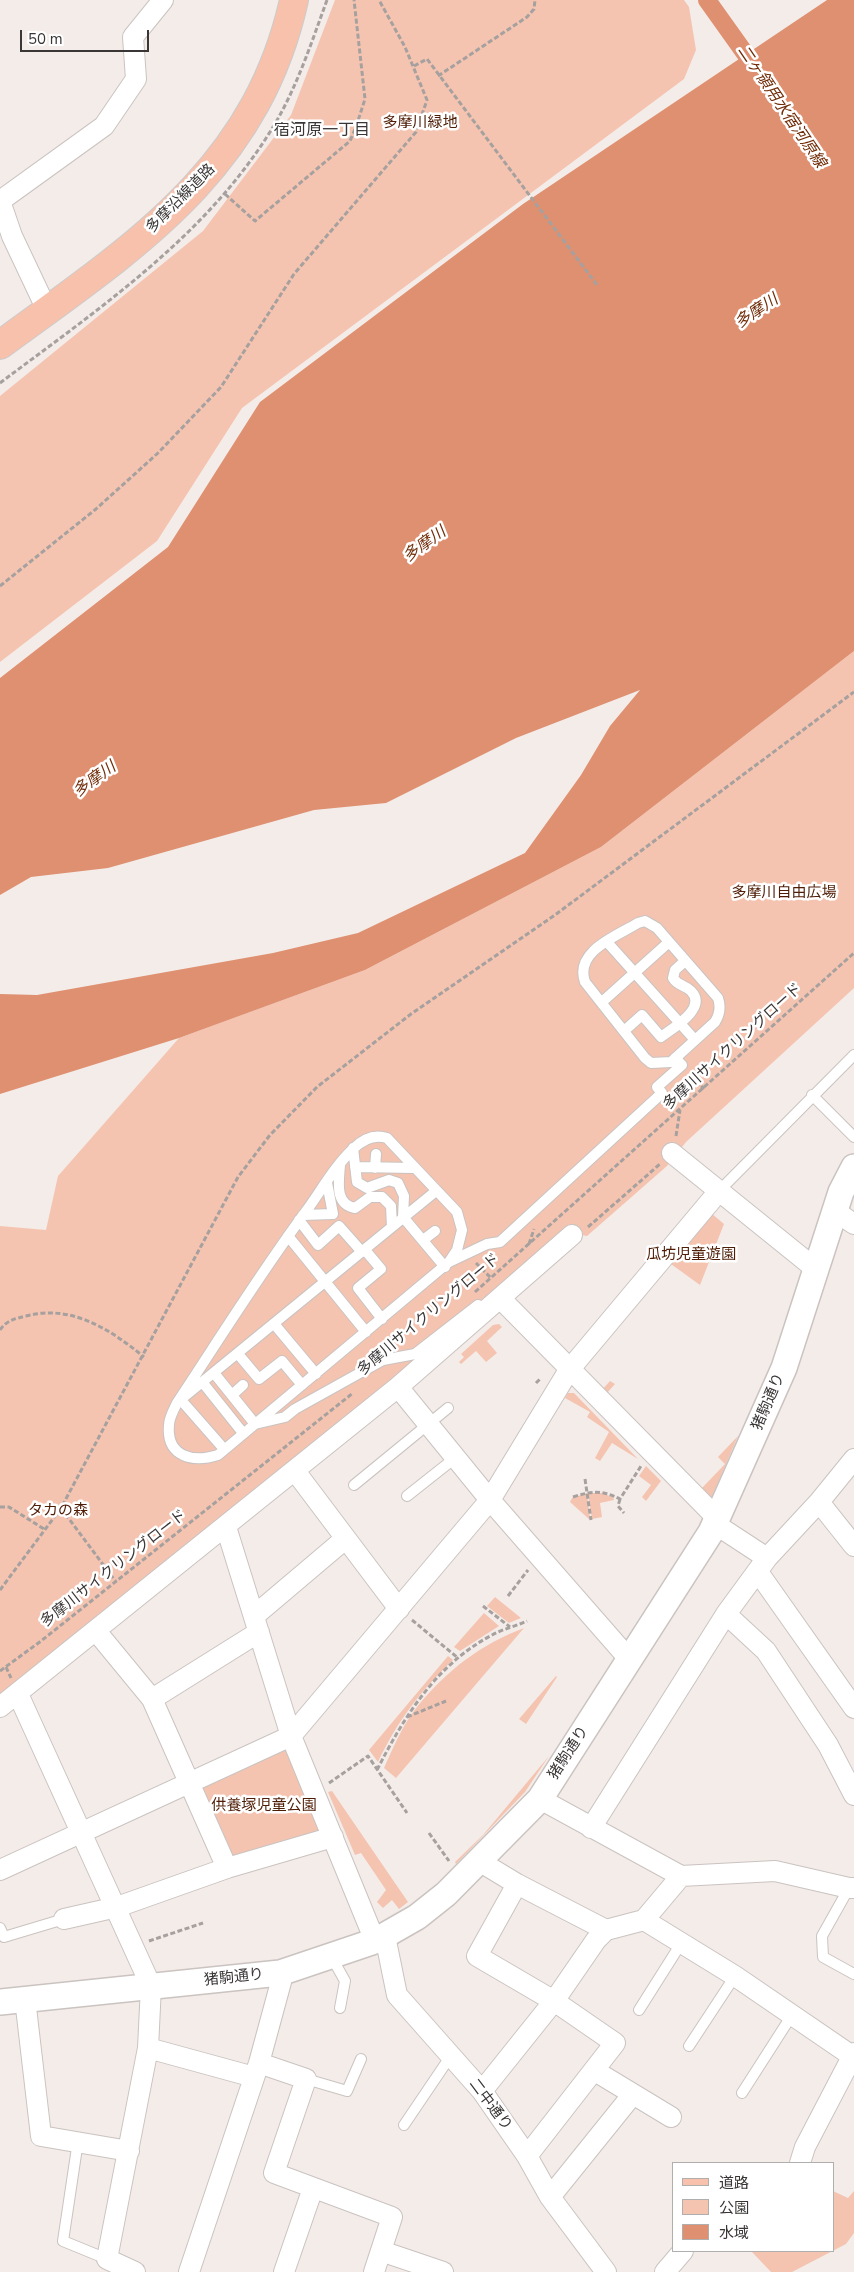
<!DOCTYPE html>
<meta charset="utf-8">
<style>
body{margin:0}
#map{position:relative;width:854px;height:2272px;overflow:hidden;background:#f4ece9;font-family:"Nunito Sans","Noto Sans JP",sans-serif}
canvas{display:block}
.legend{position:absolute;left:672px;top:2162px;width:162px;height:90px;box-sizing:border-box;background:#fff;border:1px solid #b0afae;margin:0;padding:6px 9px;list-style:none;font-size:15px;color:#393635}
.legend li{display:flex;align-items:center;gap:10px;height:25px}
.legend b{width:25px;border:1px solid #b0afae}
.scale{position:absolute;left:20px;top:30px;width:129px;height:22px;box-sizing:border-box;border:2px solid #393635;border-top:0;padding-left:6px;font-size:15px;line-height:18px;white-space:nowrap;color:#393635;-webkit-text-stroke:4px #fff;paint-order:stroke}
</style>
<div id="map">
<canvas width="854" height="2272"></canvas>
<ul class="legend">
<li><b style="height:6px;background:#f8c1ac"></b>道路</li>
<li><b style="height:14px;background:#f4c4b1"></b>公園</li>
<li><b style="height:14px;background:#de9070"></b>水域</li>
</ul>
<div class="scale">50 m</div>
</div>
<script>
const ctx = document.querySelector('canvas').getContext('2d');
ctx.lineJoin = 'round';
function fill(path, color) { ctx.fillStyle = color; ctx.fill(path, 'evenodd'); }
function trace(path, color, width, dash) { ctx.strokeStyle = color; ctx.lineWidth = width; ctx.lineCap = dash ? 'butt' : 'round'; ctx.setLineDash(dash || []); ctx.stroke(path); }
function write(font, color, halo, rows, align = 'center') {
  ctx.font = font + ' "Nunito Sans","Noto Sans JP",sans-serif'; ctx.lineWidth = 5; ctx.setLineDash([]); ctx.textBaseline = 'middle'; ctx.strokeStyle = halo; ctx.fillStyle = color; for (const [text, x, y, turn = 0] of rows) {
    ctx.save(); ctx.translate(x, y); ctx.rotate((+turn || 0) * Math.PI / 180); ctx.textAlign = isNaN(turn) ? turn : align; if (halo) ctx.strokeText(text, 0, 0); ctx.fillText(text, 0, 0); ctx.restore();
  }
}
const green = new Path2D(`
 M 335,0 L 684,0 L 689,7 L 696,50 L 684,79 L 242,408 L 157,541 L 0,662 L 0,396 L 203,231 L 291,115 Z
 M 854,651 L 854,988 L 686,1142 L 667,1166 L 587,1236 L 569,1233 L 426,1359 L 0,1698 L 0,1226 L 46,1230 L 58,1176 L 179,1038 L 365,970 L 601,847 Z
 M 705,1208 L 724,1224 L 700,1285 L 664,1259 Z
 M 499,1324 L 502,1327 L 487,1341 L 497,1353 L 486,1362 L 476,1351 L 461,1364 L 459,1362 L 464,1357 L 461,1354 L 493,1325 Z
 M 610,1381 L 615,1384 L 607,1393 L 701,1489 L 725,1464 L 718,1457 L 738,1436 L 710,1501 L 601,1391 Z
 M 568,1393 L 574,1393 L 638,1459 L 612,1443 L 600,1461 L 595,1458 L 609,1432 L 587,1417 L 590,1412 L 565,1398 Z
 M 646,1466 L 661,1481 L 646,1501 L 642,1497 L 651,1485 L 639,1476 Z
 M 587,1493 L 590,1520 L 570,1502 L 572,1498 Z
 M 588,1493 L 601,1493 L 613,1497 L 614,1500 L 600,1503 L 602,1517 L 592,1519 Z
 M 495,1597 L 521,1618 L 509,1623 L 487,1606 Z
 M 484,1613 L 499,1626 L 460,1651 L 454,1647 Z
 M 524,1628 L 396,1778 L 384,1768 C 393,1748 403,1724 417,1707 C 446,1671 481,1644 524,1628 Z
 M 448,1656 L 453,1660 C 420,1691 397,1722 378,1762 L 369,1750 Z
 M 556,1676 L 557,1677 L 526,1724 L 519,1719 Z
 M 284,1750 L 293,1753 L 322,1826 L 319,1834 L 233,1863 L 201,1785 Z
 M 549,1756 L 525,1792 L 456,1864 L 455,1862 L 483,1835 Z
 M 332,1791 L 408,1902 L 399,1909 L 392,1900 L 383,1908 L 377,1902 L 386,1890 L 361,1853 L 355,1855 L 328,1792 Z
 M 833,2191 L 848,2198 L 854,2191 L 854,2233 L 846,2244 L 792,2272 L 771,2272 L 752,2252 L 833,2251 Z`);
const water = new Path2D(`
 M 827,0 L 854,0 L 854,651 L 601,847 L 365,970 L 179,1038 L 0,1094 L 0,994 L 37,995 L 273,953 L 358,933 L 525,853 L 581,775 L 610,726 L 640,690 L 516,738 L 386,803 L 314,810 L 108,868 L 31,877 L 0,895 L 0,678 L 168,547 L 260,402 L 523,204 Z`);
const canal = new Path2D(`
 M 707,0 L 759,73`);
const path = new Path2D(`
 M 414,66 L 427,59 L 597,285
 M 438,76 L 527,17 L 534,9 L 535,0
 M 225,194 L 255,221 L 350,141 L 356,127 L 365,99 L 354,0
 M 0,383 C 101,307 211,233 276,122 C 298,84 312,41 327,0
 M 0,586 L 96,509 L 158,453 L 221,387 L 294,274 L 416,132 L 427,100 L 405,47 L 379,0
 M 691,1075 L 704,1089
 M 676,1136 L 680,1110
 M 588,1227 L 660,1164
 M 529,1244 L 534,1229
 M 476,1263 L 491,1278
 M 475,1292 L 854,953
 M 0,1330 C 7,1320 14,1319 26,1316 C 71,1304 110,1329 144,1357
 M 536,1383 L 541,1378
 M 585,1479 L 591,1520
 M 573,1497 C 591,1491 603,1490 620,1499 L 641,1466
 M 620,1499 L 618,1506 L 624,1513
 M 0,1507 L 9,1507 L 44,1529
 M 61,1508 L 116,1582
 M 0,1590 L 61,1508 L 238,1177 L 270,1135 L 317,1087 L 411,1014 L 555,915 L 854,692
 M 508,1596 L 528,1570
 M 483,1606 L 510,1627
 M 412,1620 L 458,1658
 M 6,1667 L 11,1678
 M 0,1671 L 41,1641 L 353,1393
 M 407,1717 L 446,1701
 M 377,1770 C 405,1715 436,1665 492,1635 C 503,1629 516,1626 527,1621
 M 329,1783 L 368,1756 L 407,1813
 M 429,1833 L 449,1861
 M 149,1941 L 203,1923`);
const service = new Path2D(`
 M 645,921 L 657,928 L 718,998 C 721,1007 720,1014 715,1022 L 671,1062 L 651,1063 L 645,1058 L 585,982 C 574,951 617,936 638,923 Z
 M 607,942 L 695,1040
 M 602,1002 L 669,942
 M 624,1031 L 642,1015 L 661,1037 C 673,1028 708,1008 691,991 C 685,985 678,986 673,978 L 675,970 L 685,961
 M 812,1095 L 854,1137
 M 353,1148 L 357,1182 L 367,1188 L 389,1180 L 398,1183 L 404,1196 L 403,1217 L 445,1267
 M 340,1165 C 339,1181 334,1204 355,1208 L 370,1197 L 382,1197 L 391,1206 L 392,1227
 M 355,1167 L 414,1168
 M 375,1168 L 376,1154
 M 719,1191 L 854,1055
 M 303,1215 L 333,1214 L 327,1183
 M 299,1220 L 318,1245 L 339,1226 L 362,1252
 M 288,1236 L 366,1332
 M 423,1240 L 435,1231
 M 365,1250 L 381,1269 L 358,1288 L 382,1319
 M 449,1262 L 457,1250 L 462,1230 L 457,1212 L 387,1138 C 374,1134 363,1139 353,1149 C 335,1166 322,1189 307,1210 C 261,1272 220,1338 177,1403 C 174,1409 169,1418 169,1425 C 166,1457 193,1463 218,1455 L 449,1262 L 487,1244 L 500,1242 L 662,1093 L 657,1087 L 682,1065 L 675,1058
 M 275,1325 L 316,1374
 M 238,1354 L 259,1379 L 282,1361 L 302,1385
 M 214,1373 L 255,1424 L 285,1417 L 295,1409 L 383,1360 L 415,1354 L 478,1305
 M 203,1383 L 243,1433
 M 232,1395 L 243,1385
 M 185,1396 L 436,1191
 M 181,1400 L 224,1449
 M 354,1485 L 448,1408
 M 407,1496 L 455,1458
 M 849,1888 L 822,1936 L 823,1957 L 854,1974
 M 0,1928 L 4,1937 L 64,1919
 M 331,1956 L 345,1981 L 340,2008
 M 639,2010 L 682,1942
 M 689,2046 L 735,1976
 M 306,2079 L 347,2091 L 361,2059
 M 742,2093 L 792,2015
 M 404,2125 L 450,2057
 M 78,2141 L 63,2241 L 107,2259`);
const minor = new Path2D(`
 M 0,201 L 104,126 L 136,79 L 133,37 L 163,0
 M 0,201 L 12,236 L 47,310
 M 672,1153 L 817,1270
 M 835,1211 L 854,1224
 M 500,1298 L 718,1519
 M 398,1387 L 490,1500 L 629,1659
 M 295,1471 L 399,1609
 M 819,1502 L 854,1546
 M 715,1524 L 767,1558
 M 226,1527 L 291,1736 L 375,1941
 M 758,1572 L 854,1708
 M 726,1614 L 766,1651 L 828,1745 L 854,1795
 M 254,1616 L 345,1539
 M 96,1631 L 152,1699 L 227,1868
 M 18,1694 L 151,1986 L 148,2048 L 107,2259 L 135,2272
 M 152,1699 L 259,1632
 M 0,1707 L 398,1387 L 572,1235
 M 540,1799 L 681,1876 L 775,1871 L 849,1888 L 854,1888
 M 591,1828 L 726,1614 L 767,1558 L 819,1502 L 854,1459
 M 479,1861 L 517,1884 L 606,1930
 M 0,1870 L 291,1736 L 490,1500 L 569,1370 L 719,1191
 M 517,1884 L 477,1956 L 554,2001 L 615,2043 L 527,2156
 M 64,1919 L 117,1907 L 227,1868 L 333,1837
 M 644,1920 L 735,1976 L 852,2056
 M 385,1936 L 397,1995 L 482,2091 L 527,2156 L 550,2197 L 606,2272
 M 25,1999 L 41,2136 L 129,2151
 M 148,2048 L 254,2077
 M 259,2063 L 306,2079 L 274,2173 L 392,2217 L 374,2272
 M 482,2091 L 554,2001 L 596,1940 L 606,1930 L 644,1920 L 681,1876
 M 633,2094 L 671,2117
 M 800,2163 L 805,2147 L 854,2053
 M 550,2197 L 633,2094 L 595,2071
 M 381,2251 L 443,2272
 M 189,2272 L 259,2063 L 281,1982 L 280,1973
 M 284,2272 L 313,2188
 M 665,2272 L 683,2251`);
const tertiary = new Path2D(`
 M 0,2002 L 280,1973 L 375,1941 L 417,1917 L 446,1894 L 540,1799 L 711,1532 L 784,1368 L 841,1192 L 854,1167`);
const primary = new Path2D(`
 M 0,345 C 132,248 256,171 294,0`);
const parkNames = [
 ["多摩川緑地",420,123],
 ["多摩川自由広場",784,893],
 ["瓜坊児童遊園",691,1255],
 ["タカの森",58,1511],
 ["供養塚児童公園",264,1806]
];
const streetNames = [
 ["多摩沿線道路",181,199,-45],
 ["多摩川サイクリングロード",733,1047,-42],
 ["多摩川サイクリングロード",429,1315,-40],
 ["猪駒通り",769,1402,-67],
 ["多摩川サイクリングロード",114,1569,-38],
 ["猪駒通り",569,1753,-57],
 ["猪駒通り",234,1978,-6],
 ["二中通り",490,2105,53]
];
const waterNames = [
 ["二ヶ領用水宿河原線",781,107,56],
 ["多摩川",757,312,-34],
 ["多摩川",425,545,-36],
 ["多摩川",95,780,-36]
];
const neighbourhoodNames = [
 ["宿河原一丁目",322,131]
];
fill(green, '#f4c4b1');
fill(water, '#de9070');
trace(canal, '#de9070', 18);
trace(service, '#cac3c0', 12);
trace(minor, '#cac3c0', 22);
trace(tertiary, '#cac3c0', 28);
trace(primary, '#cccbca', 30);
trace(path, '#a6a09e', 3, [5, 2.5]);
trace(service, '#fff', 10);
trace(minor, '#fff', 20);
trace(tertiary, '#fff', 25);
trace(primary, '#f8c1ac', 28);
write('15px', '#4f1d06', '#fff', parkNames);
write('15px', '#393635', '#fff', streetNames);
write('italic 16px', '#712c08', '#fff', waterNames);
write('16px', '#393635', '#fff', neighbourhoodNames);
</script>
